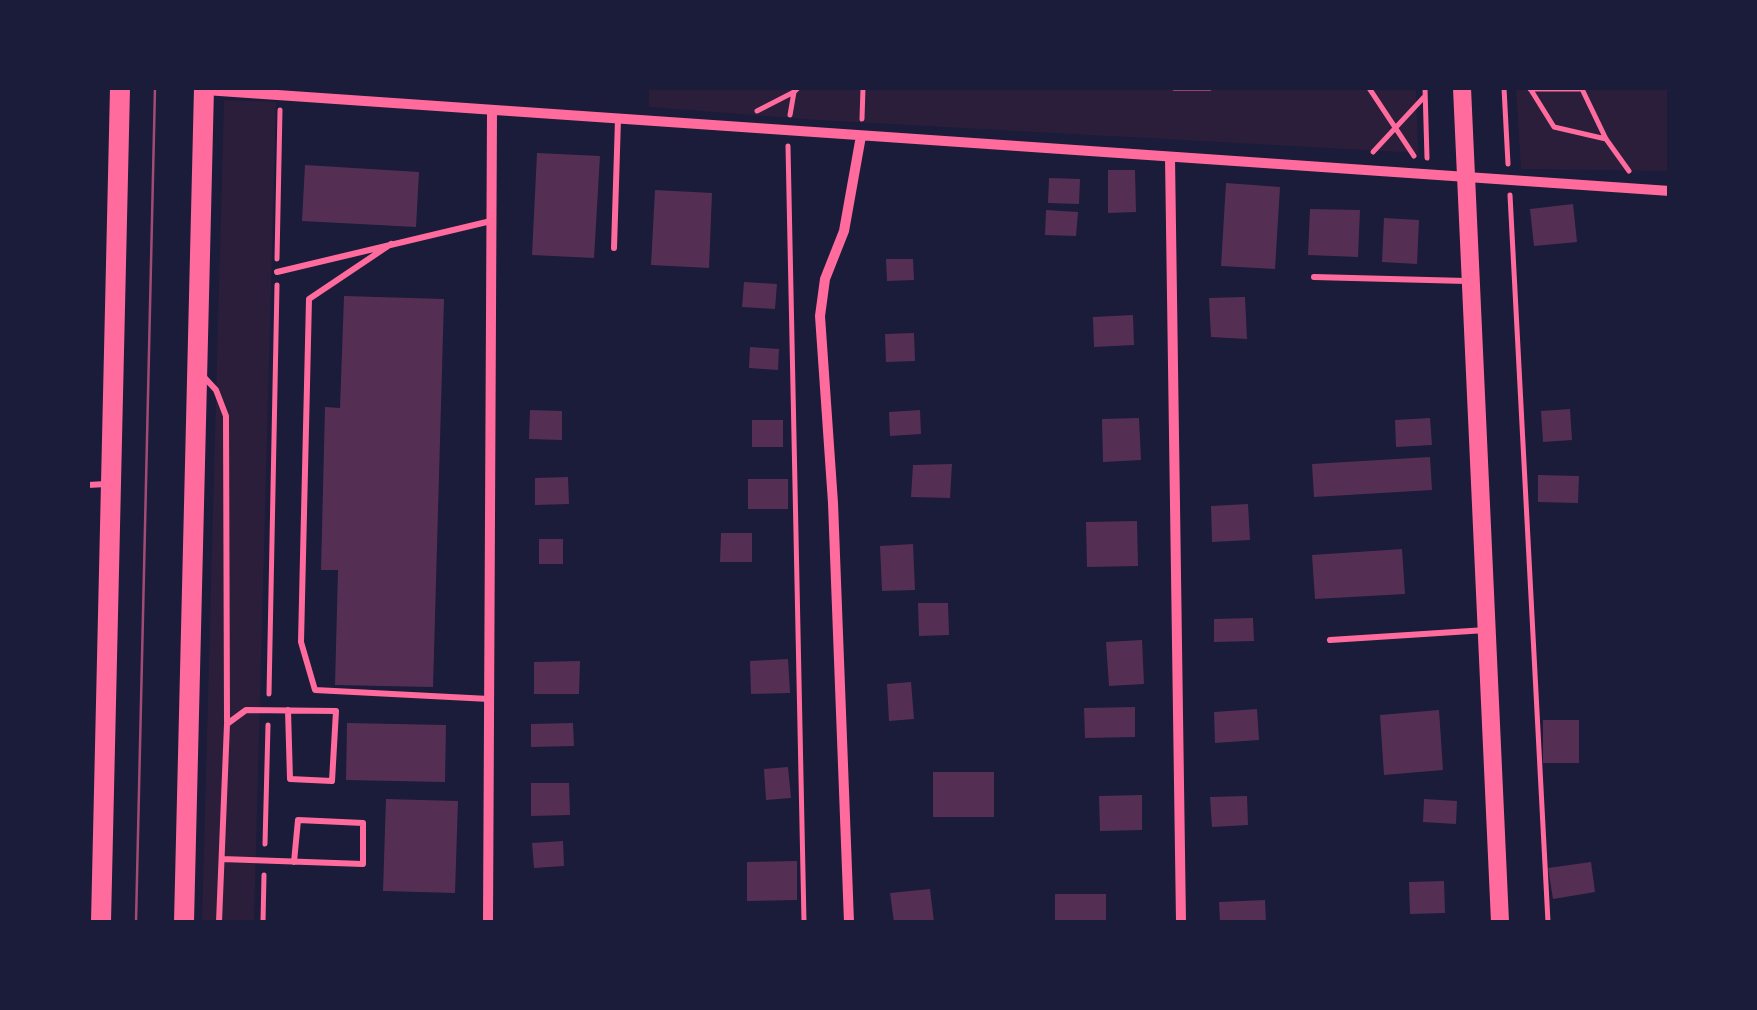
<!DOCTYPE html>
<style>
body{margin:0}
#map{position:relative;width:1757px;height:1010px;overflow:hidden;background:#1b1b3a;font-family:Arial,sans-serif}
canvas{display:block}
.frame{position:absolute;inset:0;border:90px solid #1b1b3a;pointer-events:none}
</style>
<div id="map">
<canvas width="1757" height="1010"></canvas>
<div class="frame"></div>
</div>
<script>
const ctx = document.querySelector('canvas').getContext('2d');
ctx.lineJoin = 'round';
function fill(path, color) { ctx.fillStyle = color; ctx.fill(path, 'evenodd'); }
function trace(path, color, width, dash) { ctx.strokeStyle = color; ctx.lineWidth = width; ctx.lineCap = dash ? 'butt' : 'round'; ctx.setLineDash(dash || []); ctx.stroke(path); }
const green = new Path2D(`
 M 649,88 L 1416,88 L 1418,153 L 818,120 L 649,107 Z
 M 1516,88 L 1669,88 L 1669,171 L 1521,169 Z
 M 224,100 L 276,102 L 254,922 L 202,922 Z`);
const building = new Path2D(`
 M 537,153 L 600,156 L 594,258 L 532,255 Z
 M 305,165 L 419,172 L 416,227 L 302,221 Z
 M 1108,170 L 1135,170 L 1136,212 L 1108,213 Z
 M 1049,178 L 1080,179 L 1079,204 L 1048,203 Z
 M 1226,183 L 1280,187 L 1275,269 L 1221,266 Z
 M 655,190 L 712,193 L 709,268 L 651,265 Z
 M 1573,204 L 1577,242 L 1534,246 L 1530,209 Z
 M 1310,209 L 1360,210 L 1358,257 L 1308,255 Z
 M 1046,210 L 1078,212 L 1076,236 L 1045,235 Z
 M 1384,218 L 1419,220 L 1417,264 L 1382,262 Z
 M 886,259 L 913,259 L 914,280 L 887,281 Z
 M 744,282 L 777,284 L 775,309 L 742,307 Z
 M 344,296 L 444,299 L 433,687 L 335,685 L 338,570 L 321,570 L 325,407 L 340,408 Z
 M 1245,297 L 1247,339 L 1211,337 L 1209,298 Z
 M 1133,315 L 1134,345 L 1094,347 L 1093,317 Z
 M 914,333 L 915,361 L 886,362 L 885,334 Z
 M 750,347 L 779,349 L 778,370 L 749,368 Z
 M 1570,409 L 1572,440 L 1543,442 L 1541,411 Z
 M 530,410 L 562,411 L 562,440 L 529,439 Z
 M 920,410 L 921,434 L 890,436 L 889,412 Z
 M 1139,418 L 1141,460 L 1103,462 L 1102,419 Z
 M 1430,418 L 1432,445 L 1396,447 L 1395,420 Z
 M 752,420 L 783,420 L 783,447 L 752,447 Z
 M 1430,457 L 1432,490 L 1314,497 L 1312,464 Z
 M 952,464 L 950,498 L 911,497 L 913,465 Z
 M 1538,475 L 1579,476 L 1578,503 L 1538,502 Z
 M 568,477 L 569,504 L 535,505 L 535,478 Z
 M 748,479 L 788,479 L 788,509 L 748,509 Z
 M 1248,504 L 1250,540 L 1212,542 L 1211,506 Z
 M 1137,521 L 1138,566 L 1087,567 L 1086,522 Z
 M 721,533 L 752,533 L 752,562 L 720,562 Z
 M 539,539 L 563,539 L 563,564 L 539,564 Z
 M 913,544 L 915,590 L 882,591 L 880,546 Z
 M 1402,549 L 1405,594 L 1315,599 L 1312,555 Z
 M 918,603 L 948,603 L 949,635 L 919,636 Z
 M 1253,618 L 1254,641 L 1214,642 L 1214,619 Z
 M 1142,640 L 1144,684 L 1109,686 L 1106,642 Z
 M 788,659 L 790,693 L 751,694 L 750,661 Z
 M 580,661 L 579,694 L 534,694 L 534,662 Z
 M 911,682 L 914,719 L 889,721 L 887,684 Z
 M 1135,707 L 1135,737 L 1085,738 L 1084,708 Z
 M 1257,709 L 1259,740 L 1215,743 L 1214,712 Z
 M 1439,710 L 1443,770 L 1384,775 L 1380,715 Z
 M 1543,720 L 1579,720 L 1579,763 L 1543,763 Z
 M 347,723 L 446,725 L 445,782 L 346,780 Z
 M 573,723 L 574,746 L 531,747 L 531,724 Z
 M 788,767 L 791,798 L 766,800 L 764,769 Z
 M 933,772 L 994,772 L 994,817 L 933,817 Z
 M 531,783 L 569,783 L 570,815 L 531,816 Z
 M 1142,795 L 1142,830 L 1100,831 L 1099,796 Z
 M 1247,796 L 1248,825 L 1212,827 L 1210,797 Z
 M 386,799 L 458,801 L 455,893 L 383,891 Z
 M 1424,799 L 1457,801 L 1456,824 L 1423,822 Z
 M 563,841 L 564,866 L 534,868 L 532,843 Z
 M 797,861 L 797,900 L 747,901 L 747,862 Z
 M 1591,862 L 1595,892 L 1553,899 L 1548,868 Z
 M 1444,881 L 1445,913 L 1410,914 L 1409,882 Z
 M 930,889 L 934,922 L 894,922 L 890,893 Z
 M 1055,894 L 1106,894 L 1106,922 L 1055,922 Z
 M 1265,900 L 1266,922 L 1220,922 L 1219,902 Z`);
const path = new Path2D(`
 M 1174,88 L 1210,88
 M 1369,88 L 1414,156
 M 1425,88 L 1427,158
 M 1504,88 L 1508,164
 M 1530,89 L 1582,89 L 1606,139 L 1629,171
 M 1531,90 L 1554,127 L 1606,139
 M 757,111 L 794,92
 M 790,115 L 794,92 L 798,88
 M 862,119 L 863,88
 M 788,146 L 804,922
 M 1373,152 L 1425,96
 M 1510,195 L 1548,922
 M 277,259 L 280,110
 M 269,694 L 277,285
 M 265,844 L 268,725
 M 263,922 L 264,875`);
const service = new Path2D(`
 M 391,244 L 309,299 L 301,642 L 315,690 L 489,699
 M 614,248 L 618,119
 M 277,272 L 491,221
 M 1314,277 L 1466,281
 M 203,376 L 216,390 L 226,416 L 227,722
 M 88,485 L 106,484
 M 1330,640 L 1486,630
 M 222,859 L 363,864 L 363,823 L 298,820 L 294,862
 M 219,922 L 227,724 L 246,710 L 336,711 L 332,781 L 290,779 L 288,710`);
const minor = new Path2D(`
 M 205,90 L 1670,191
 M 1170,157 L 1181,922
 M 488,922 L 492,111
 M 849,922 L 833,503 L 820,316 L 825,279 L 844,231 L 861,136`);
const tertiary = new Path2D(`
 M 1462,88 L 1500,922`);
const primary = new Path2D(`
 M 101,922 L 120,88
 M 184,922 L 204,88`);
const tram = new Path2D(`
 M 136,922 L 155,88`);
fill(green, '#2a1e3b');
fill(building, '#542f53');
trace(path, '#ff6b9d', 5);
trace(service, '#ff6b9d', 6);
trace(minor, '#ff6b9d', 10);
trace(tertiary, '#ff6b9d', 18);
trace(primary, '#ff6b9d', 20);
trace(tram, '#a44b75', 2.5);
</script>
